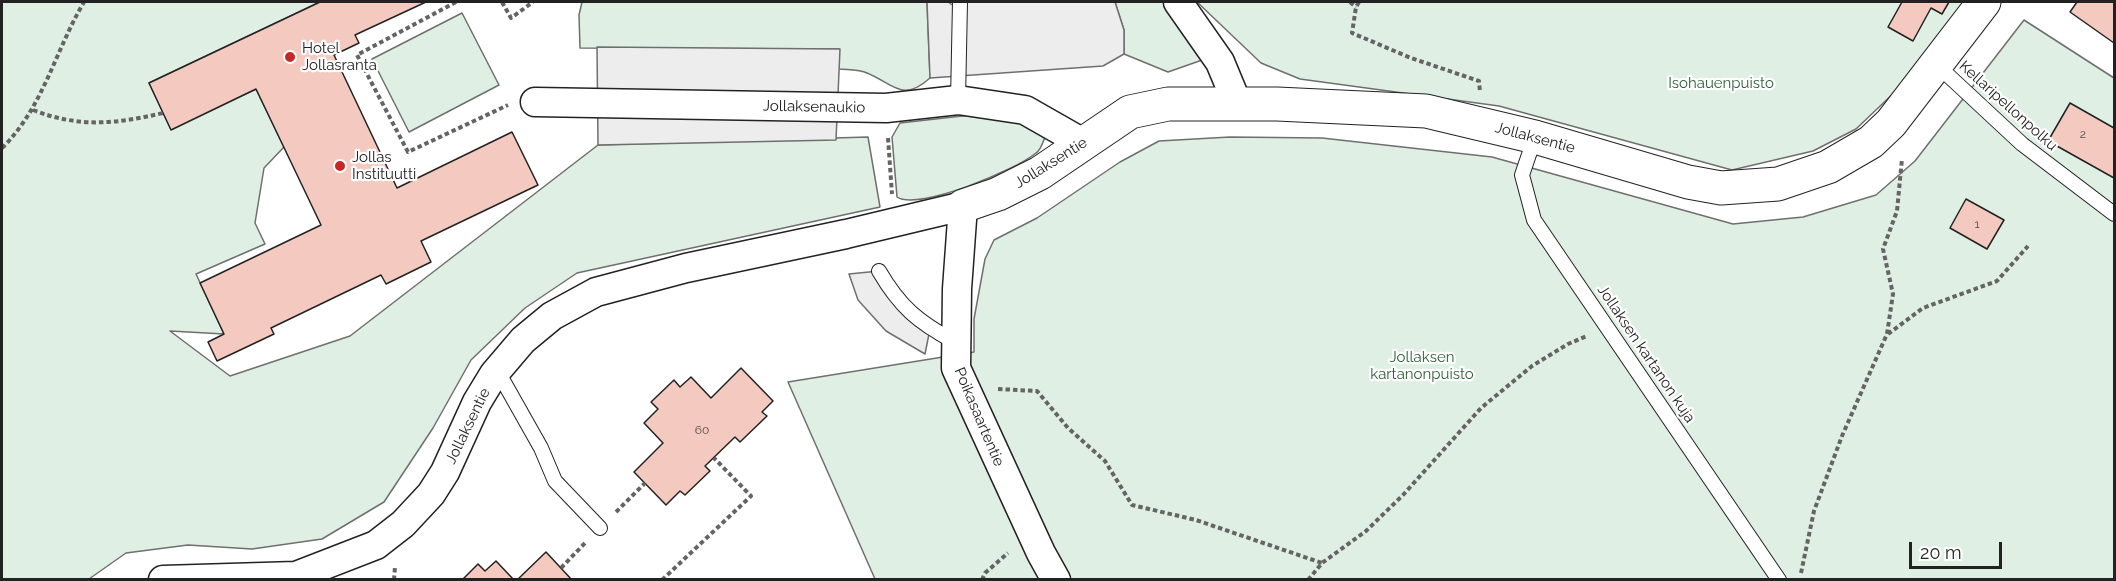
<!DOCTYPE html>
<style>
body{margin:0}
#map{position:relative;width:2116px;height:581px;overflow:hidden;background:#fff;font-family:Raleway,sans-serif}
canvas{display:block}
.frame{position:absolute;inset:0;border:3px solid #222;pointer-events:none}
.scale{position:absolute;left:1909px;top:542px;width:93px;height:27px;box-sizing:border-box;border:3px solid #222;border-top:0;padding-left:8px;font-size:18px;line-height:21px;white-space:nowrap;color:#222;-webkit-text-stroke:4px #fff;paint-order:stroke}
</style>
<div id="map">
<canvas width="2116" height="581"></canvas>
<div class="frame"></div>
<div class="scale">20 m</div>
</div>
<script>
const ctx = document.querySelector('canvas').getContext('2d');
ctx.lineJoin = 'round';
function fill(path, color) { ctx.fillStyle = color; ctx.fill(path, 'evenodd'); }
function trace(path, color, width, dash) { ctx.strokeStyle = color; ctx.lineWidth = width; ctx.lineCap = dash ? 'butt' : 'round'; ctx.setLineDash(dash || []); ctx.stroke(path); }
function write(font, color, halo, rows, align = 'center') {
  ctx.font = font + ' Raleway,sans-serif'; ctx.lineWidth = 4.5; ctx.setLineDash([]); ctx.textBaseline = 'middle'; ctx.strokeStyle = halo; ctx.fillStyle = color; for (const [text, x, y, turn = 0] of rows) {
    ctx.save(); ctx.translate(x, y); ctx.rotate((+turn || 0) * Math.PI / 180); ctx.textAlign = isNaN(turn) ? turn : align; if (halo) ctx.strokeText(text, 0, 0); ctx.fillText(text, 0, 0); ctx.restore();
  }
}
const green = new Path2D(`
 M 2,2 L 320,2 L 149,83 L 171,129 L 256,89 L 284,147 L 264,168 L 255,223 L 265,244 L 196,274 L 224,334 L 170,331 L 230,376 L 350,336 L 598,145 L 868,137 L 880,207 L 577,273 L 525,308 L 471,360 L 433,428 L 384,502 L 322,539 L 252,549 L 188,545 L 126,553 L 89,579 L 2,579 Z
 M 582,2 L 927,2 L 930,78 C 902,103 894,84 867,73 C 859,69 847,70 839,69 L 839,49 L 580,48 L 579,15 Z
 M 1115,2 L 1167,2 L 1205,59 L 1168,72 L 1124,54 L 1124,30 Z
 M 1197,2 L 1965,2 L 1899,88 L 1856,129 L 1813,151 L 1732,170 L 1499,106 L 1300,79 L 1261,63 Z
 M 462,13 L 499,85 L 409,132 L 372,59 Z
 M 2024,20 L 2114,78 L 2114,579 L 875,579 L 788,382 L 974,352 L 974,319 L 985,259 L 994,240 L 1037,218 L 1120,162 L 1159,141 L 1230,137 L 1322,138 L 1492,157 L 1733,224 L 1803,217 L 1876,195 L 1915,161 Z
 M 971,115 L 1016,120 L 1045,137 C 1043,142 1041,150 1036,153 C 1016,170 918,211 897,197 L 892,137 L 900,123 Z`);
const parking = new Path2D(`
 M 927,2 L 948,2 L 960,10 L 960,2 L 1115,2 L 1124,30 L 1124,54 L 1103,66 L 930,78 Z
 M 597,47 L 840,49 L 836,140 L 598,145 Z
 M 879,271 L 930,329 L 925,354 L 886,331 L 858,300 L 849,274 Z`);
const building = new Path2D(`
 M 320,2 L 426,2 L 355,35 L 359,43 L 334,55 L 397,188 L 512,132 L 538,185 L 421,241 L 431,262 L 386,284 L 381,275 L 271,328 L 274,334 L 217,361 L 208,342 L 224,334 L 200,283 L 321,225 L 256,89 L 171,130 L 149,83 Z
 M 1902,2 L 1949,2 L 1942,14 L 1931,8 L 1913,41 L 1888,27 Z
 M 2077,2 L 2114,2 L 2114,43 L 2070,12 Z
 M 2070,103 L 2114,128 L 2114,178 L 2048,141 Z
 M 1966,199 L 2004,220 L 1987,249 L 1950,228 Z
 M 741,368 L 773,401 L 762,412 L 767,416 L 740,442 L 735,437 L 705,466 L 710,471 L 685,495 L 680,491 L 666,505 L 634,472 L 663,443 L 644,423 L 658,409 L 651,402 L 674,380 L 680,387 L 691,377 L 711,398 Z
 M 546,552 L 572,580 L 517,580 Z
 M 496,561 L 514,580 L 462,580 L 478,564 L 485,571 Z`);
const path = new Path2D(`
 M 456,2 L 357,55 L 408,152 L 508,105
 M 502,2 L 511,18 L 533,2
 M 1350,2 L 1356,7
 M 1359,2 L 1356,7 L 1352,33 L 1411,58 L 1479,81 L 1480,92
 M 33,110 C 79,128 116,124 163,113
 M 888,138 L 892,194
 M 2,148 C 43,108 55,51 84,2
 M 1888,334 L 1923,308 L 1997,281 L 2028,246
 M 998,389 L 1037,391 L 1068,428 L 1105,461 L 1132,505 L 1196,520 L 1322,563
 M 616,512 L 645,483
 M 561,568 L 585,543
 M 1801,573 L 1814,511 L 1842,436 L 1887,334 L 1893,294 L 1883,249 L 1897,211 L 1902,159
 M 394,580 L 395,567
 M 662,580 L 751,496 L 714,458
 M 982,580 L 985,573 L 1008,553
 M 1308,580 L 1322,563 L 1366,531 L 1403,495 L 1481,408 L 1532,366 L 1568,344 L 1587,336`);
const service = new Path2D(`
 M 1937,65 L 2022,144 L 2114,214
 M 958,100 L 960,2
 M 1535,137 L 1522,175 L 1534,220 L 1779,580
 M 879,271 C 900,307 918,322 955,342
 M 497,370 L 541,448 L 555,481 L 600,528`);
const minor = new Path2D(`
 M 1178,2 L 1220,62 L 1237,103
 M 535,102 L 886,108 L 958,100 L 1025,110 L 1083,143
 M 163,580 L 296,576 L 376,545 L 403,524 L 431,494 L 445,472 L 477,402 L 494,374 L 523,340 L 552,316 L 596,292 L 686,268 L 846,234 L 963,206 L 957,289 L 956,368 L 1041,553 L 1056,580`);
const tertiary = new Path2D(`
 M 963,206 L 998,194 L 1040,173 L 1130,112 L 1168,104 L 1277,104 L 1426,111 L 1535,137 L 1688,182 L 1721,188 L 1778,184 L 1828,167 L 1871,142 L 1891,123 L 1984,2`);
const markers = [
 [290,57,6,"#c62828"],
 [340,166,6,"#c62828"]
];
const numberNames = [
 ["2",2083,134],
 ["1",1977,224],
 ["60",702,430]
];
const poiNames = [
 ["Hotel",302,48],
 ["Jollasranta",302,65],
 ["Jollas",352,157],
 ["Instituutti",352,174]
];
const parkNames = [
 ["Isohauenpuisto",1721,83],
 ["Jollaksen",1422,357],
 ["kartanonpuisto",1422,374]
];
const streetNames = [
 ["Kellaripellonpolku",2008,106,42],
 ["Jollaksenaukio",814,107,1],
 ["Jollaksentie",1535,138,15],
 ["Jollaksentie",1051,163,-32],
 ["Jollaksen kartanon kuja",1646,354,56],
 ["Poikasaartentie",979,417,67],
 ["Jollaksentie",468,426,-64]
];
fill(green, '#e0efe3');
trace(green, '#6f6f6f', 1.5);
fill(parking, '#ededed');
trace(parking, '#6f6f6f', 1.5);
fill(building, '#f3c9c0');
trace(building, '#222', 1.5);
trace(service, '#222', 16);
trace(minor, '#222', 31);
trace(tertiary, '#222', 35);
trace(path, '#646464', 4, [4.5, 3]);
trace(service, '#fff', 14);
trace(minor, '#fff', 28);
trace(tertiary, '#fff', 33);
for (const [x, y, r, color] of markers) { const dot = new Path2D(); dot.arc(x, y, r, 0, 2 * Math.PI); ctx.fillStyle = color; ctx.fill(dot); trace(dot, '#fff', 2); }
write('12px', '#564c4a', null, numberNames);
write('15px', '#222', '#fff', poiNames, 'left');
write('15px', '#2f5e38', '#fff', parkNames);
write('15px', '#222', '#fff', streetNames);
</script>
